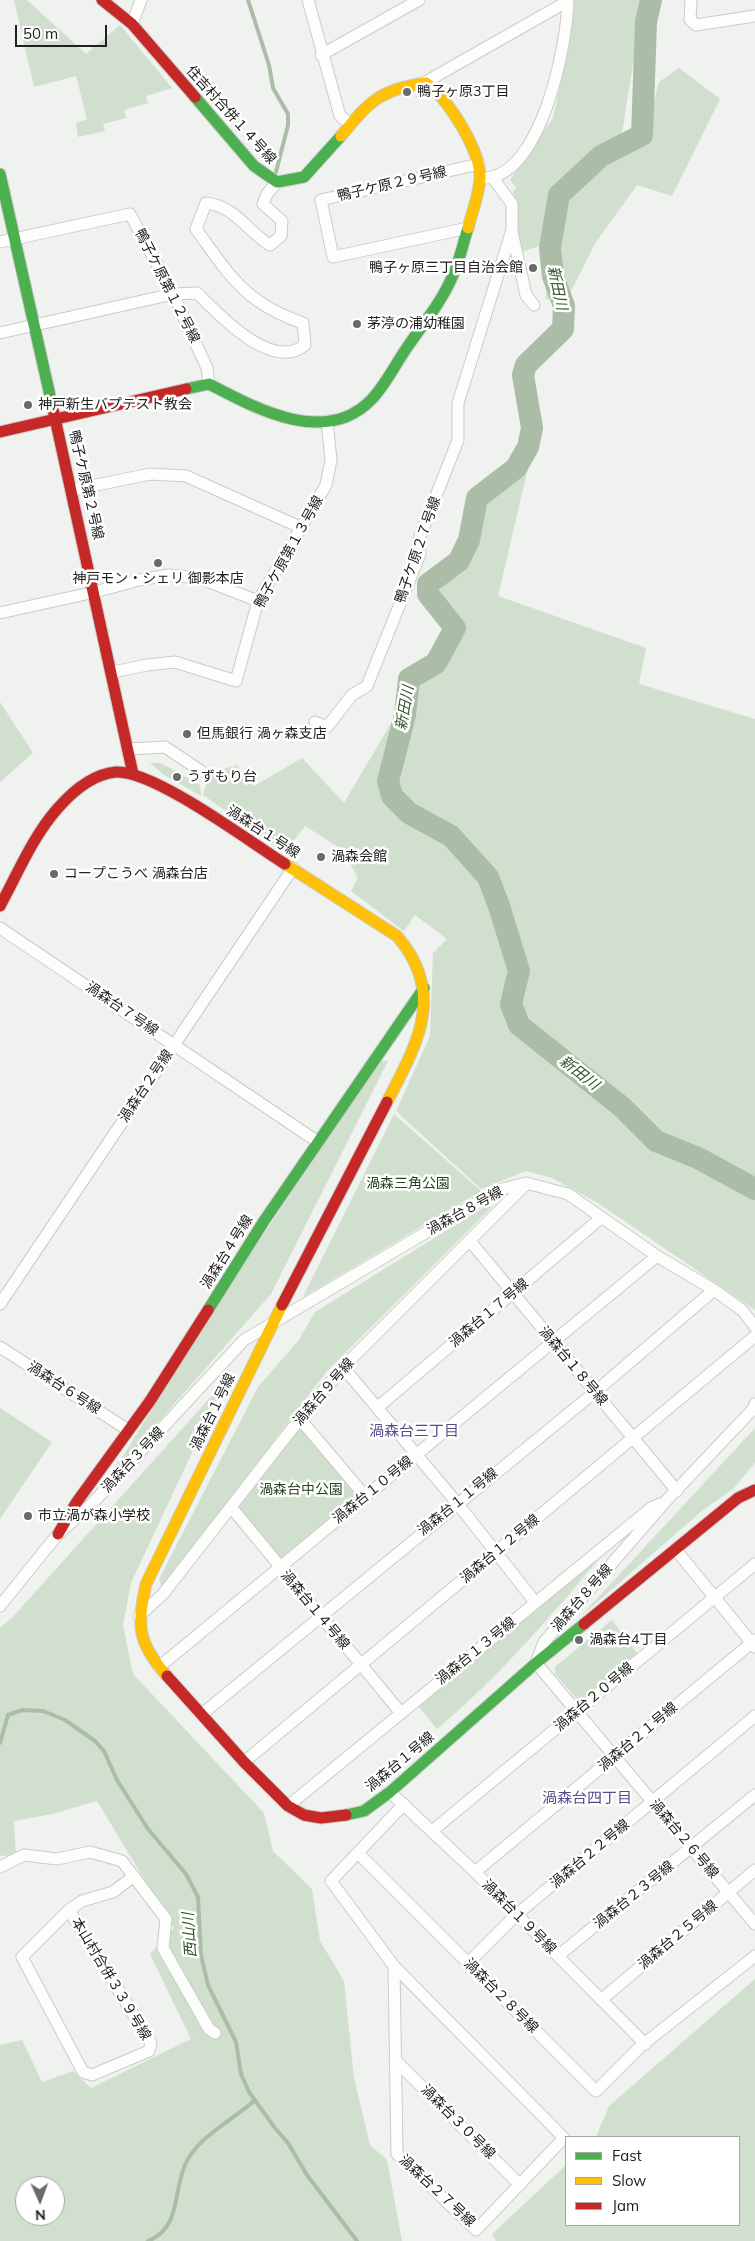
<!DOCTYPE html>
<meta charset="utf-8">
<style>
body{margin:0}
#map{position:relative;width:755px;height:2241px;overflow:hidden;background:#eff2ee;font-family:Mulish,sans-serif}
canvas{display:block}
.legend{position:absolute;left:565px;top:2136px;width:175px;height:90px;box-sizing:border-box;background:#fefffe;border:1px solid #a6a7a5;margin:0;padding:6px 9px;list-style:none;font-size:15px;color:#212220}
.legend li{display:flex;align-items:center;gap:10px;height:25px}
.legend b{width:25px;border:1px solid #a6a7a5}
.north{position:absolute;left:15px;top:2176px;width:50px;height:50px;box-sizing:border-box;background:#fefffe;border:1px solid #a6a7a5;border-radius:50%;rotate:178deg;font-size:14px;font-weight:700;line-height:20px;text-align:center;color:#212220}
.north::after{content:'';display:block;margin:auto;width:18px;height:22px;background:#696b68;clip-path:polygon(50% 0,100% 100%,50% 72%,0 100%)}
.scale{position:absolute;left:15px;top:25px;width:92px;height:22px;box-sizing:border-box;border:2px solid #212220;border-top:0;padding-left:6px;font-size:15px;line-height:18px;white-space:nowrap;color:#212220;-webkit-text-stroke:4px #fefffe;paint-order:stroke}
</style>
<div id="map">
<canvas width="755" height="2241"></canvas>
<ul class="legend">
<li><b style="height:6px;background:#4caf50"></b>Fast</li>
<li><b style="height:6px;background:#ffc107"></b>Slow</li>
<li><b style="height:6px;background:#c62828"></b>Jam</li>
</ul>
<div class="north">N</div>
<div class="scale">50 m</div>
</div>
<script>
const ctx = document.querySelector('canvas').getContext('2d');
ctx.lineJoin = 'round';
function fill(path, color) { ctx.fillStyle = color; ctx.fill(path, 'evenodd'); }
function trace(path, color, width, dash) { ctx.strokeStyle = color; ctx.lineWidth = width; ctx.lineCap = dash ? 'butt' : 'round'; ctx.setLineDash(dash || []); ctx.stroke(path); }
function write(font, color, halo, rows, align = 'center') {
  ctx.font = font + ' Mulish,"Noto Sans JP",sans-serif'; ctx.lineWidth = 5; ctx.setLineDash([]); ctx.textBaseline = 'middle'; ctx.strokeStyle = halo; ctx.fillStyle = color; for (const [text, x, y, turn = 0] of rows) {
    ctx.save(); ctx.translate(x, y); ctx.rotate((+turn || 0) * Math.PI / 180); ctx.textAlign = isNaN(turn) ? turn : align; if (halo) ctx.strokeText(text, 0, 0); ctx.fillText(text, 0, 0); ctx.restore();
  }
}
const green = new Path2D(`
 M 14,0 L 27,0 L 86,54 L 120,25 L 172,88 L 146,96 L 148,103 L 124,110 L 126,118 L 103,124 L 105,131 L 78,137 L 76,123 L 87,119 L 76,76 L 34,87 Z
 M 573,0 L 643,0 L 621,140 L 645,139 L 659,82 L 679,68 L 720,99 L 672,196 L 637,185 L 596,242 L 566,301 L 546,299 L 547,266 L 540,246 L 521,252 L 513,191 L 519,185 L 516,187 L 510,180 L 553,118 L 566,59 Z
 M 528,468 L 498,596 L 646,648 L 639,684 L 755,719 L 755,1310 L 598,1203 L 552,1178 L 526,1171 L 481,1189 L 396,1111 L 430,1036 L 433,953 L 447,939 L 415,915 L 404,931 L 351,891 L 358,878 L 343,850 L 305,826 L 285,852 L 203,795 L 207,781 L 206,774 L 237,765 L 254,786 L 302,758 L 344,803 L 433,652 L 455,621 L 436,596 L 492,496 Z
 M 0,702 L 33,753 L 0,782 Z
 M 150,763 L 161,763 L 200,785 L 201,796 L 164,775 Z
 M 380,1061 L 388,1061 L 271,1294 L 87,1503 L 125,1453 L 215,1307 Z
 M 394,1114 L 481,1191 L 303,1297 Z
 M 486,1206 L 492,1207 L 327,1371 L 162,1588 L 159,1579 L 258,1387 L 298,1341 L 315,1312 Z
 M 226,1380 L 131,1583 L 123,1625 L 133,1674 L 264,1813 L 273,1851 L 312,1889 L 320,1941 L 344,1981 L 354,2078 L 370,2145 L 387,2160 L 402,2241 L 0,2241 L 0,2045 L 22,2040 L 42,2082 L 73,2071 L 91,2088 L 191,2039 L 150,1954 L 174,1928 L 97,1801 L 52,1814 L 14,1821 L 16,1855 L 0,1856 L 0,1627 L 11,1619 ZM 25,2186 L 55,2186 L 55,2216 L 25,2216 Z
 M 0,1408 L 52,1442 L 0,1519 Z
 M 300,1427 L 358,1495 L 281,1559 L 237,1506 Z
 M 755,1428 L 755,1463 L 733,1489 L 703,1510 L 580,1617 Z
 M 620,1534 C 563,1602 505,1672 437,1729 L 418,1706 Z
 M 612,1620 L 637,1653 L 582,1699 L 577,1699 L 555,1674 L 555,1667 Z
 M 755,1979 L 755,2241 L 496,2241 L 492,2234 L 566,2165 L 566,2225 L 739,2225 L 739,2137 L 596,2137 L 609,2106 Z`);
const stream = new Path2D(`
 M 248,0 L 269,65 L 273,88 L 288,114 L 288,125 L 276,172
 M 0,1743 L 8,1715 L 22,1710 L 43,1711 L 65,1720 L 95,1741 L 104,1751 L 117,1780 L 148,1829 L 186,1874 L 198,1897 L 201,1955 L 208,1985 L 236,2042 L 241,2074 L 249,2092 L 275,2128 L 288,2143 L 307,2175 L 357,2241
 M 148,2241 C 181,2228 173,2192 185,2165 C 197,2137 233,2120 255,2100`);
const river = new Path2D(`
 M 651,0 L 646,22 L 642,135 L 601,156 L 559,195 L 550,248 L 553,276 L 564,306 L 563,329 L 526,365 L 523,375 L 532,428 L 528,447 L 516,468 L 477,498 L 469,540 L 459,561 L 428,584 L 428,594 L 455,628 L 436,663 L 409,679 L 405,715 L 388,781 L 392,796 L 409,813 L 451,836 L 488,877 L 499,906 L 519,971 L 511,1004 L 519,1025 L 622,1107 L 656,1141 L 698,1158 L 755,1189`);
const street = new Path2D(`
 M 308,0 L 340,116 L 351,124
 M 691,0 L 690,20 L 696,25 L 755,16
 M 132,24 L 141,0
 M 321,55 L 419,0
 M 422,84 L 568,1
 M 486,178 C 542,173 567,45 568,0
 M 468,228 L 333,257 L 321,200 L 479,164
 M 512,232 L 526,295 L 534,305
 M 0,242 L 130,214 L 173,294 L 207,368 L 209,384
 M 0,333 L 173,294 L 197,293 C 219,315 272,372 305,345 L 303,323 C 245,303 230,276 196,229 L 206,203 C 235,206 247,231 270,245 L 281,236 L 282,221 L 263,204 L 267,194 L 277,182
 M 72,490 L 150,474 L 186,476 L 302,528
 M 0,613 L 95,592 L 139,580 L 169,575 L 199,578 L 258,601
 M 113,672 L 147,665 L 175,662 L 236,681 L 258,601 L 326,485 L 331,460 L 327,421
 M 315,722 L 327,727 L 352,695 L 367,686 L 420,554 L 419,539 L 458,440 L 458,403 L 512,230 L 512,204 L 492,177
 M 129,749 L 165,747 L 201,771
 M 0,928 L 318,1142
 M 470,1241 L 677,1491
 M 0,1304 L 293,868
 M 0,1347 L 128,1430
 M 343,1367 L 457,1503 L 535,1602
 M 755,1404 L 754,1408 L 666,1501 L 544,1642 L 536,1663 L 755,1924
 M 378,1407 L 601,1218
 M 300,1419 L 365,1496
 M 231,1507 L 401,1713
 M 676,1550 L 755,1647
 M 0,1606 L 58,1534 L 88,1508 L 244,1340 L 498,1190 L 526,1183 L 568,1194 L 657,1256 L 714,1290 L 742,1310 L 755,1327
 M 139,1616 L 163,1594 L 287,1435 L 343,1367 L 526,1184
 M 159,1667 L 657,1256
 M 202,1714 L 595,1392 L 714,1290
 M 244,1762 L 755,1336
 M 390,1792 L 475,1872 L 645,2044
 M 288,1806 L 651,1508 L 660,1504
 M 432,1831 L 755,1564
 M 358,1853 L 596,2091 L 640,2047 L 755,1956
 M 0,1867 L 24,1855 L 57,1859 L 90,1852 L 122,1861 L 166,1919 L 163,1948 L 209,2029 L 215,2033
 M 475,1872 L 755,1640
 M 69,1910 L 151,2043 L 149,2051 L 92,2075 L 83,2072 L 22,1957 Z
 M 69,1910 L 82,1901 L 113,1892 L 134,1876
 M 558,1956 L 755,1795
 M 468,1963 L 516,1915 L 755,1716
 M 394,1966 L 564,2138 L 476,2230 L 397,2154 L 394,1966 L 331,1881 L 404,1804
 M 601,2000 L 755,1870
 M 395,2060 L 520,2185`);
const fast = new Path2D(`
 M 195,97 L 254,166 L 277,182 L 304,177 L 341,136
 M 0,174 L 51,400
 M 186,389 L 209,384 C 255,408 325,447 371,400 C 385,386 395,365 406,349 C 422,325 442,302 453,275 C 460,260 463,243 468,228
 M 208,1310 L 264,1221 L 424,988
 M 346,1815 L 364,1811 L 390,1792 L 536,1663 L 584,1624`);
const slow = new Path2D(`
 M 341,136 C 369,102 380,89 426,83 C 448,99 481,150 480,179 C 479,195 472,212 468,228
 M 285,864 L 397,936 C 447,994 417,1044 387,1102
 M 167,1676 C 137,1642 137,1626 146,1584 L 282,1305`);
const jam = new Path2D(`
 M 102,0 L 132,24 L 195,97
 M 51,400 L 133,774
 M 0,432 L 186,389
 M 0,906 C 18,873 33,836 58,808 C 73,791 93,774 116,772 C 154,770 250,842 285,864
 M 282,1305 L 387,1102
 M 58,1534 L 76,1503 L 150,1401 L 208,1310
 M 584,1624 L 738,1498 L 755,1490
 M 167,1676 L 244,1762 L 288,1806 L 304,1815 L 321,1818 L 346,1815`);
const markers = [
 [407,92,5,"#696b68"],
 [533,268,5,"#696b68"],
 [357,324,5,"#696b68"],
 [28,405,5,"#696b68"],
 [158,563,5,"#696b68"],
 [187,734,5,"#696b68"],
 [177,777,5,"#696b68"],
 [321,857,5,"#696b68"],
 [54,874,5,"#696b68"],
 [28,1516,5,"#696b68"],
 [579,1640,5,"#696b68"]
];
const poiNames = [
 ["鴨子ヶ原3丁目",417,92],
 ["鴨子ヶ原三丁目自治会館",523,268,"right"],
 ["茅渟の浦幼稚園",367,324],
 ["神戸新生バプテスト教会",38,405],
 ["神戸モン・シェリ 御影本店",158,579,"center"],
 ["但馬銀行 渦ヶ森支店",197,734],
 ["うずもり台",187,777],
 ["渦森会館",331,857],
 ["コープこうべ 渦森台店",64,874],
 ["市立渦が森小学校",38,1516],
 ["渦森台4丁目",589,1640]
];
const streetNames = [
 ["住吉村合併１４号線",231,115,48],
 ["鴨子ケ原２９号線",392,184,-13],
 ["鴨子ケ原第１２号線",167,286,63],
 ["鴨子ケ原第２号線",86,485,77],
 ["鴨子ケ原２７号線",418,550,-71],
 ["鴨子ケ原第１３号線",289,552,-61],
 ["渦森台１号線",263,832,33],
 ["渦森台７号線",122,1009,34],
 ["渦森台２号線",146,1086,-56],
 ["渦森台８号線",465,1211,-29],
 ["渦森台４号線",227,1252,-58],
 ["渦森台１７号線",489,1313,-40],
 ["渦森台１８号線",573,1366,50],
 ["渦森台６号線",64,1388,33],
 ["渦森台９号線",324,1392,-49],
 ["渦森台１号線",213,1412,-64],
 ["渦森台３号線",133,1460,-47],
 ["渦森台１０号線",373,1490,-39],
 ["渦森台１１号線",458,1502,-39],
 ["渦森台１２号線",500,1549,-40],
 ["渦森台８号線",582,1598,-49],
 ["渦森台１４号線",315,1610,50],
 ["渦森台１３号線",476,1651,-39],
 ["渦森台２０号線",594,1697,-40],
 ["渦森台２１号線",638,1737,-40],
 ["渦森台１号線",400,1762,-40],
 ["渦森台２６号線",684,1839,50],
 ["渦森台２２号線",590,1854,-40],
 ["渦森台２３号線",634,1895,-39],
 ["渦森台１９号線",519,1917,45],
 ["渦森台２５号線",678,1935,-40],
 ["本山村合併３３９号線",111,1979,59],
 ["渦森台２８号線",501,1996,45],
 ["渦森台３０号線",458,2122,45],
 ["渦森台２７号線",437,2191,43]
];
const parkNames = [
 ["渦森三角公園",408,1184],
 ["渦森台中公園",301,1490]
];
const waterNames = [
 ["新田川",557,288,78],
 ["新田川",405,708,-80],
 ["新田川",579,1073,38],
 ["西山川",190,1935,-94]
];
const neighbourhoodNames = [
 ["渦森台三丁目",414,1431],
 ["渦森台四丁目",587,1798]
];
fill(green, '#d1dfce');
trace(stream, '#acbda7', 4);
trace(river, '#acbda7', 22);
trace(street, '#caccc9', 13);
trace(fast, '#caccc9', 13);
trace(slow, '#caccc9', 13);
trace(jam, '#caccc9', 13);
trace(street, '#fdfdfc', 11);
trace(fast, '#4caf50', 11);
trace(slow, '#ffc107', 11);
trace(jam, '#c62828', 11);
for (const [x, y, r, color] of markers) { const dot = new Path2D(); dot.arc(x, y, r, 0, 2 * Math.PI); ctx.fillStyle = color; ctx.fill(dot); trace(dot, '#fefffe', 2); }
write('14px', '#212220', '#fefffe', poiNames, 'left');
write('14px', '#212220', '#fefffe', streetNames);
write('14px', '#25461c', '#fefffe', parkNames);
write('italic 15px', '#325429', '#fefffe', waterNames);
write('15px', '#574d8b', '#fefffe', neighbourhoodNames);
</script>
